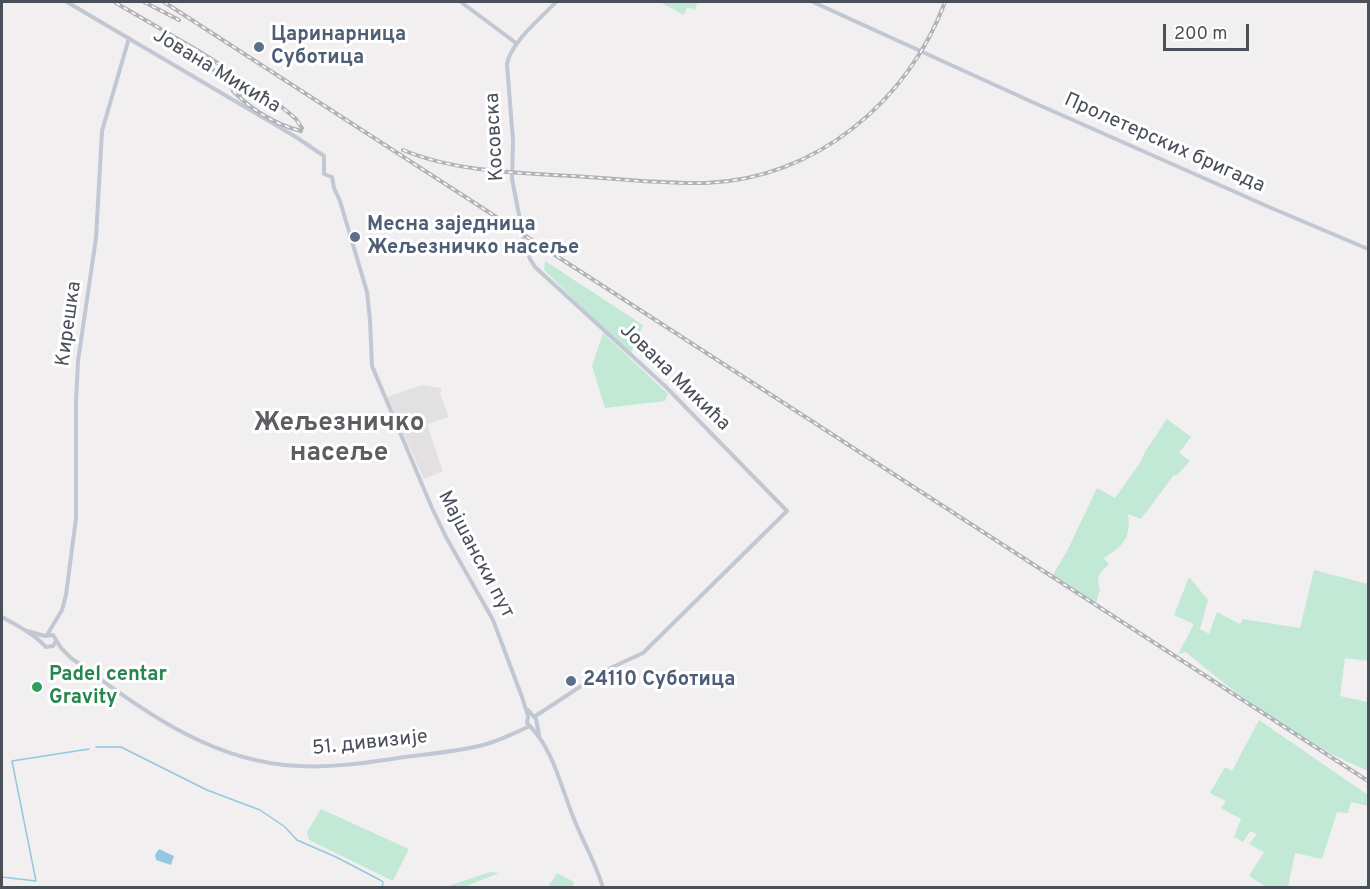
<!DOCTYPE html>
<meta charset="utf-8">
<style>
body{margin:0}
#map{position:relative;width:1370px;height:889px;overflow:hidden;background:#f1efef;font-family:Overpass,sans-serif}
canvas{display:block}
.frame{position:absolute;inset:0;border:3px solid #49505a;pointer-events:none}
.scale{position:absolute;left:1163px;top:24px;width:86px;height:27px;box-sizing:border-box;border:3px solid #49505a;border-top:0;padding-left:8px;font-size:18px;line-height:21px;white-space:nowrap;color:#49505a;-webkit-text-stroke:4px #fff;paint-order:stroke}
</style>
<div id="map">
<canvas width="1370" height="889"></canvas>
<div class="frame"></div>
<div class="scale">200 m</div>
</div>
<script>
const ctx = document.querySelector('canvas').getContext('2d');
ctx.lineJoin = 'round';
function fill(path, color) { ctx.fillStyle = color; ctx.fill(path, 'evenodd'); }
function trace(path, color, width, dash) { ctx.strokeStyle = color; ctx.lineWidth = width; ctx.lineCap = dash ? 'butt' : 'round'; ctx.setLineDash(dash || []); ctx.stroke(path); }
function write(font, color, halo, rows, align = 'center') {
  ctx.font = font + ' Overpass,sans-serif'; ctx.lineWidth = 6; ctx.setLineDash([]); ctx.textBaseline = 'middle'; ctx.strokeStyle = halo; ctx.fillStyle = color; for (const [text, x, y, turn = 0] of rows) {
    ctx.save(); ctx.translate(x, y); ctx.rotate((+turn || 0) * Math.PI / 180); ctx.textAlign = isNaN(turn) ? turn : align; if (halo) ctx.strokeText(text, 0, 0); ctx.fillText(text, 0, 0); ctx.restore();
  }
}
const education = new Path2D(`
 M 422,385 L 442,388 L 440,394 L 449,417 L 427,424 L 443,471 L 424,479 L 387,397 Z`);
const green = new Path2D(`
 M 660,2 L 700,2 L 699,4 L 697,3 L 695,10 L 687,7 L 684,15 Z
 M 545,261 L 643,325 L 630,355 L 544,270 Z
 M 603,333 L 668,394 L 665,401 L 605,408 L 592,366 Z
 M 1167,419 L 1191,437 L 1179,453 L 1190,461 L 1176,476 L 1174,475 L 1141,519 L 1128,514 C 1131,538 1124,545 1104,558 L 1109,565 C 1100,572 1095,578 1100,589 L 1096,603 L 1053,575 L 1067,551 L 1097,488 L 1115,498 L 1140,463 L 1145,452 Z
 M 1314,570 L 1368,584 L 1368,661 L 1345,658 L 1340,696 L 1368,702 L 1368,771 C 1306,745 1237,696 1186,652 L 1178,654 L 1194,624 L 1174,615 L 1189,577 L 1208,600 L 1200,629 L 1209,634 L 1217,612 L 1240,624 L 1243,619 L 1300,628 Z
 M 1259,720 L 1368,795 L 1368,806 L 1351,802 L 1348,813 L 1337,812 L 1322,859 L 1295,853 L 1288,887 L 1266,887 L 1249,876 L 1264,852 L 1249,844 L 1257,834 L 1250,831 L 1243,842 L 1234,837 L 1241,819 L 1221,808 L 1226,801 L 1210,793 L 1225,767 L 1232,771 Z
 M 321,809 L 409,849 L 393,881 L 309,840 L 307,832 Z
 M 490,872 L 499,873 L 464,887 L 445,887 Z
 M 557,873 L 574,882 L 573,887 L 548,887 Z`);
const water = new Path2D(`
 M 159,849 L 174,856 L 171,865 L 156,860 L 155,855 Z`);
const stream = new Path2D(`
 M 96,747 L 121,747 L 207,790 L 260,810 L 285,827 L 297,840 L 336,857 L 380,880 L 383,882 L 382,888
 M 2,877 L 36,881 L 12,761 L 89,749`);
const secondaryTunnel = new Path2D(`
 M 522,230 L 524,241`);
const secondary = new Path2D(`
 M 67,2 L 296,137 L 324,156 L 324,174 L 332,177 L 334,188 L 340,201 L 367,292 L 370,320 L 372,366 L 432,508 L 446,537 L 493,620 L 522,697 L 528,716 L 527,723 C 554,749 560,785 574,819 C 583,842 596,863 603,888
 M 461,2 L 516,43
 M 813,2 L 1030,101 L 1269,207 L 1368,249
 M 522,230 L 512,179 L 513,141 L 507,64 C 511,42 541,18 556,2
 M 524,241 L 530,259 L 535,267 L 665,386 L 787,511 L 643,653 L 604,671 L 534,717
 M 2,617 C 18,626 34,634 46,647 L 53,646 L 56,641
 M 27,631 L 45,636 L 53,635 L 61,648 L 71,658 C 141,708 208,762 298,766 C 331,768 365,763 398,758 C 426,754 456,752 483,745 C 500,741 514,733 530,726
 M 47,635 L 62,610 L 66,595 L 76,518 L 76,402 L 78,361 L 96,238 L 102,131 L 129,38
 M 528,710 L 536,719 L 539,734`);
const rail = new Path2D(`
 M 144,2 L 179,20
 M 164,2 L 1368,781
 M 116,3 L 197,50 L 219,64 L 251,91
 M 210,66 L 226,83 L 241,94
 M 233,91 C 252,110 274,124 301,131
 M 277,103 L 296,119 L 302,128
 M 403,150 C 456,172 518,173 574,176 C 617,179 662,184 706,183 C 815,179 908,102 945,2`);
const markers = [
 [259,47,6,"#5c6f8a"],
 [355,237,6,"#5c6f8a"],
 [571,681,6,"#5c6f8a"],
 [37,687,6,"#2e9e5b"]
];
const serviceNames = [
 ["Царинарница",271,36],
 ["Суботица",271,59],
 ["Месна заједница",367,226],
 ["Жељезничко насеље",367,249],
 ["24110 Суботица",583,681]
];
const streetNames = [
 ["Јована Микића",216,72,31],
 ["Косовска",496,137,-93],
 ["Пролетерских бригада",1164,144,24],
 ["Кирешка",70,324,-82],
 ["Јована Микића",674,378,44],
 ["Мајшански пут",475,555,62],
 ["51. дивизије",370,744,-6]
];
const leisureNames = [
 ["Padel centar",49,676],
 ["Gravity",49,699]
];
const districtNames = [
 ["Жељезничко",339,425],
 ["насеље",339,455]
];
fill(education, '#e2e0e0');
fill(green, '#c2e9d6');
fill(water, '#94c8e1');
trace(stream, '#94c8e1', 1.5);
trace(secondaryTunnel, '#cfcfd1', 4, [4, 2]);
trace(secondary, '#c1c8d3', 4);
trace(rail, '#b1b3b8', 4);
trace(rail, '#fff', 1.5, [4.5]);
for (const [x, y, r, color] of markers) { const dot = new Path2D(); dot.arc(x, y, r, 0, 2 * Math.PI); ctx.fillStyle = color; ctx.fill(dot); trace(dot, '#fff', 2); }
write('bold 20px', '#4e5e75', '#fff', serviceNames, 'left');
write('20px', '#49505a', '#fff', streetNames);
write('bold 20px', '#27864d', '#fff', leisureNames, 'left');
write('bold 26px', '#5c5e62', '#fff', districtNames);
</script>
